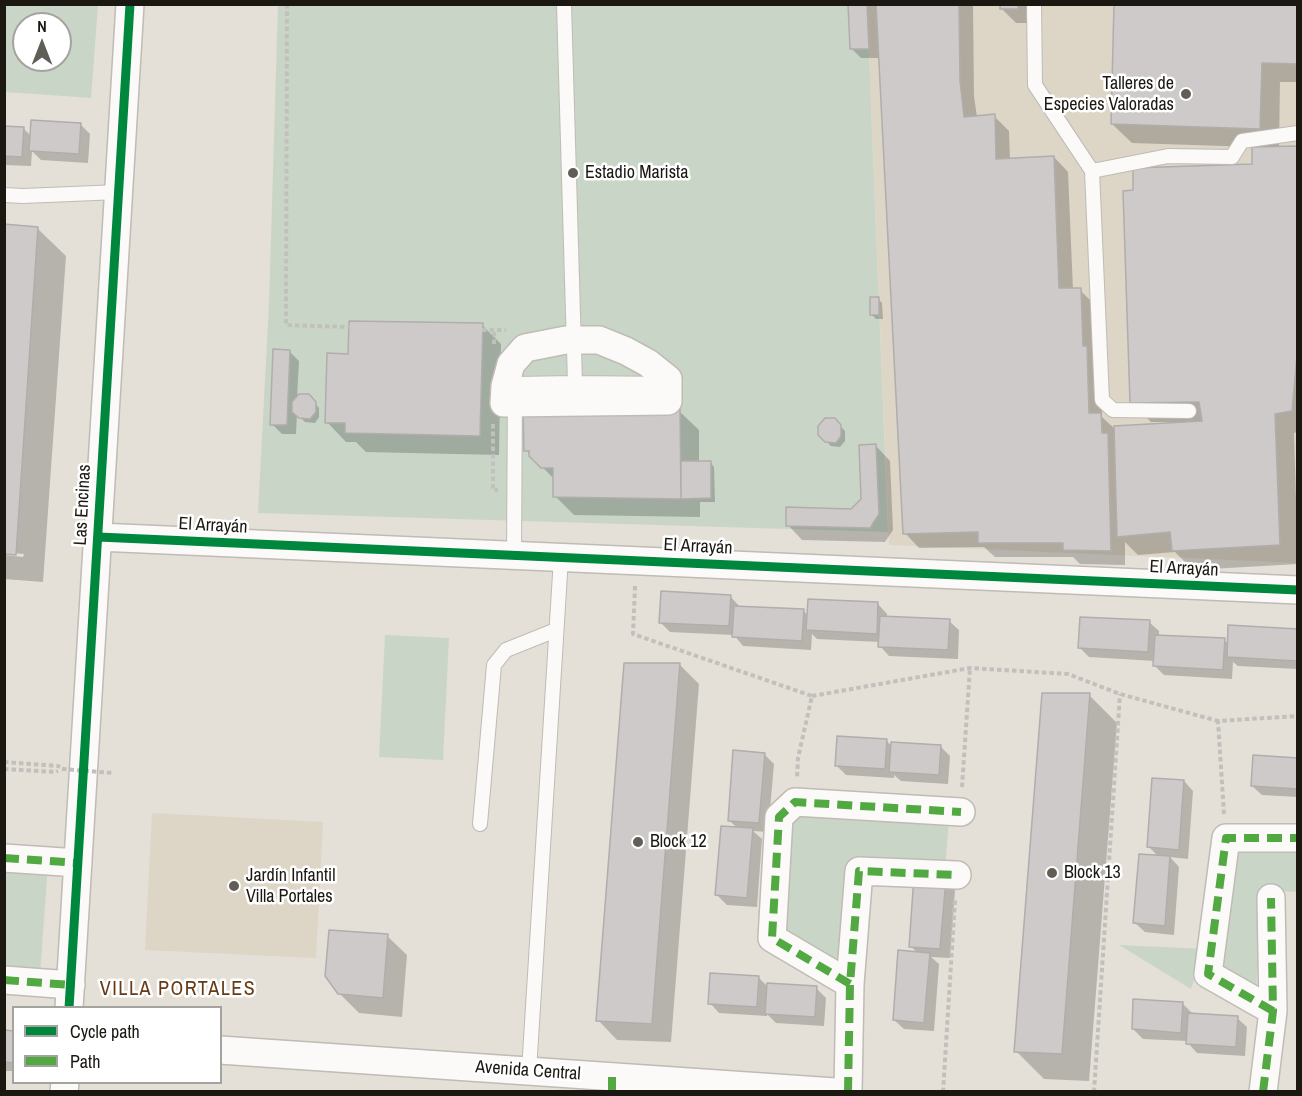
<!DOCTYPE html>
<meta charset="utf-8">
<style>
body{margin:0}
#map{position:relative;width:1302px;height:1096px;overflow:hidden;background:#e4e0d7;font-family:"Archivo Narrow",sans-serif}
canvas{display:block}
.frame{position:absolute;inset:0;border:6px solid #1b1812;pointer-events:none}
.legend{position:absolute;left:12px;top:1006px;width:210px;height:78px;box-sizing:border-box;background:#fff;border:2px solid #a4a3a0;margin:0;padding:8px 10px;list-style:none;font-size:18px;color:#1b1812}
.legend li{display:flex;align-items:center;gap:12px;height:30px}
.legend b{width:30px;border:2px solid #a4a3a0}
.north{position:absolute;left:12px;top:12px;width:60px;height:60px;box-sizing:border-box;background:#fff;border:2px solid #a4a3a0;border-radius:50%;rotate:0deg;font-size:16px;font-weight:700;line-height:24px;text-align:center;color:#1b1812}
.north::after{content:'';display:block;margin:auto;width:21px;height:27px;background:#615e57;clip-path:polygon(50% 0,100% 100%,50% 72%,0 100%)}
</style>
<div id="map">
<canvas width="1302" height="1096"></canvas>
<div class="frame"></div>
<ul class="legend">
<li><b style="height:8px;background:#00873e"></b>Cycle path</li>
<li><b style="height:8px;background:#52a942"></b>Path</li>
</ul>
<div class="north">N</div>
</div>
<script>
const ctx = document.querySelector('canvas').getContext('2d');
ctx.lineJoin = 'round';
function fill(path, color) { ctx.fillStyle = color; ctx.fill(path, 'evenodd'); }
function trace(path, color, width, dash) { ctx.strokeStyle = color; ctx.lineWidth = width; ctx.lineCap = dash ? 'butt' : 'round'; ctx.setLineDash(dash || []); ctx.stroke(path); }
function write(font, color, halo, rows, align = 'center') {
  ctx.font = font + ' "Archivo Narrow",sans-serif'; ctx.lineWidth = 5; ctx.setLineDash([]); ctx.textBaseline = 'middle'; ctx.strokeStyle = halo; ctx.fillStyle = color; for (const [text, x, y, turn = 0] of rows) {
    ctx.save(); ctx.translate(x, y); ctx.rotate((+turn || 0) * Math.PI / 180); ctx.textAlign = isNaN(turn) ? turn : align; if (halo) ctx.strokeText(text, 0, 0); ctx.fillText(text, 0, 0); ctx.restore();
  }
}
const built = new Path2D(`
 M 867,5 L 1297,5 L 1297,563 L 889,545 Z
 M 152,813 L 323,822 L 316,958 L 145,950 Z`);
const green = new Path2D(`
 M 4,5 L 98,5 L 91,98 L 5,92 ZM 24,24 L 60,24 L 60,60 L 24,60 Z
 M 278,5 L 867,5 L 888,532 L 258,513 L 269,304 Z
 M 385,635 L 449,638 L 443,760 L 379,757 Z
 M 802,811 L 949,819 L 945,871 L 849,866 L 837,961 L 781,933 L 785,824 Z
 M 1213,839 L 1297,843 L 1297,892 L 1261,890 L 1256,991 L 1196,974 L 1191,989 L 1119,945 L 1207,949 Z
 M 4,864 L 48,865 L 40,974 L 5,972 Z`);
const shadow = new Path2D(`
 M 849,4 L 973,4 L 974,96 L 977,117 L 994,116 L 1009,131 L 1010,160 L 1054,157 L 1068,172 L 1073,290 L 1080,290 L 1095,305 L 1101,362 L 1102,417 L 1116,430 L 1175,424 L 1175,422 L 1151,422 L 1132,403 L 1254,165 L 1253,147 L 1132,143 L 1112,124 L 1298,4 L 1298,82 L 1280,82 L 1279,148 L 1298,147 L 1298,432 L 1294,433 L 1298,564 L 1193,570 L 1175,552 L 1138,555 L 1125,542 L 1125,565 L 1080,564 L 1073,557 L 995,557 L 984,547 L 919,548 L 905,533 L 880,58 L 861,58 L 852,49 Z
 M 1001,4 L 1032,4 L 1032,23 L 1016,23 L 1001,8 Z
 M 80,124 L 90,134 L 88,163 L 41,160 L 32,151 L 31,166 L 4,165 L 4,127 L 23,128 L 32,137 Z
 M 38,229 L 66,256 L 43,582 L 4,579 L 4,555 L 23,557 L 24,554 L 4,552 Z
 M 878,299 L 882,303 L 883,319 L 876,319 L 872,315 Z
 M 482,325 L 501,344 L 499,455 L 366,452 L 356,442 L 346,442 L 327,422 L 350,355 Z
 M 289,351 L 299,361 L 297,398 L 308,395 L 319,408 L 319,417 L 315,423 L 305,422 L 297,414 L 296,434 L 282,434 L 272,424 Z
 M 679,411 L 699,430 L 699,462 L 710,462 L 714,467 L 715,502 L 700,502 L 700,517 L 574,515 L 555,496 L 554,479 L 526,450 Z
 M 834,419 L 845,431 L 845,441 L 840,447 L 831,446 L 820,435 Z
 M 876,446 L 890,461 L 893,530 L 885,542 L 802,540 L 788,525 L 852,511 L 863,500 Z
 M 730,596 L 740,607 L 803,610 L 808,616 L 878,604 L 887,614 L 887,617 L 949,621 L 959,630 L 958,659 L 889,656 L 880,646 L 880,642 L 817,639 L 812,634 L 811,650 L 743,646 L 734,635 L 670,632 L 660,622 Z
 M 1149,622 L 1159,631 L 1159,637 L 1224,640 L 1229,644 L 1298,631 L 1298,669 L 1238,666 L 1233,662 L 1232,679 L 1164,675 L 1155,666 L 1155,661 L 1089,657 L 1080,648 Z
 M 679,664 L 699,684 L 671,1042 L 617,1040 L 598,1020 Z
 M 1089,695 L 1117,723 L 1089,1081 L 1044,1079 L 1016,1051 Z
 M 886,740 L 892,747 L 940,746 L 950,756 L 948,784 L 901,781 L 894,775 L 894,778 L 846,775 L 837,766 Z
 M 764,754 L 774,764 L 768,832 L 753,831 L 762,839 L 757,907 L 727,905 L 717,895 L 737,828 L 729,820 Z
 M 1298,760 L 1298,797 L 1262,795 L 1252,786 Z
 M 1184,781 L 1193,791 L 1188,859 L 1170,857 L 1179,867 L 1174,935 L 1145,932 L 1135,923 L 1159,857 L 1149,847 Z
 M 945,881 L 955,890 L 950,958 L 931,957 L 939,964 L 934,1031 L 904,1029 L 894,1020 L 918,953 L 910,946 Z
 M 387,936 L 407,955 L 402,1017 L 359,1013 L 339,993 Z
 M 759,978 L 768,987 L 816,988 L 826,998 L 824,1026 L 776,1023 L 767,1014 L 767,1016 L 719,1013 L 710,1003 Z
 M 1182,1003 L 1192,1013 L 1192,1015 L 1237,1018 L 1247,1027 L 1245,1056 L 1197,1053 L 1188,1043 L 1188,1041 L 1143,1039 L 1133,1029 Z
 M 4,1032 L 14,1033 L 14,1071 L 4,1071 Z`);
const building = new Path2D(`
 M 848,4 L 867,4 L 869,49 L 850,49 Z
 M 876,4 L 959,4 L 960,81 L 964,117 L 995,114 L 996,159 L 1054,156 L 1059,288 L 1081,288 L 1083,346 L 1087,346 L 1089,413 L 1101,413 L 1102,433 L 1108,433 L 1111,551 L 1063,550 L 1063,543 L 978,543 L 978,532 L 903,534 Z
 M 1000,4 L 1018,4 L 1018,9 L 1000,9 Z
 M 1114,4 L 1298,4 L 1298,64 L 1262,63 L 1260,129 L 1111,124 Z
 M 31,120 L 81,123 L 79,154 L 29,151 Z
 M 4,126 L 24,127 L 22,157 L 4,156 Z
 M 1298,146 L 1298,344 L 1292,411 L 1275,414 L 1280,545 L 1172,551 L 1170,532 L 1117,537 L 1114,426 L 1202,421 L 1199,402 L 1130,403 L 1123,191 L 1133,190 L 1133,168 L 1252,164 L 1252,147 Z
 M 4,224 L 38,227 L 16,555 L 4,554 Z
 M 870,297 L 879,297 L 879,315 L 870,315 Z
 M 349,321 L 483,323 L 480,436 L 345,433 L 345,423 L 325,423 L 327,353 L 348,354 Z
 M 273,349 L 290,350 L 287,425 L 270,425 Z
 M 299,394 L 309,394 L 316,402 L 316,412 L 310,419 L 299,418 L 292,412 L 292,402 Z
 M 680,409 L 681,499 L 553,497 L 553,468 L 541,468 L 529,456 L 529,451 L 524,451 L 523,412 Z
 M 825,418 L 835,418 L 841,425 L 841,436 L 836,443 L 825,442 L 818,435 L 818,426 Z
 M 876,444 L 879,514 L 870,528 L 786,526 L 786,507 L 851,509 L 861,499 L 859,445 Z
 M 681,461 L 711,461 L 711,498 L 681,499 Z
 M 661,591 L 731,595 L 729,626 L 659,623 Z
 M 808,599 L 878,602 L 877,634 L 806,630 Z
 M 734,606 L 804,609 L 802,641 L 732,637 Z
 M 880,616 L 950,619 L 948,650 L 878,647 Z
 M 1080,617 L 1150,620 L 1148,652 L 1078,648 Z
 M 1228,625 L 1298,629 L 1297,661 L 1227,657 Z
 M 1155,635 L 1225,638 L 1223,670 L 1153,666 Z
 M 624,663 L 680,663 L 652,1024 L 596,1021 Z
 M 1042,693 L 1090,693 L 1062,1054 L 1014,1052 Z
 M 837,736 L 887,739 L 885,769 L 835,766 Z
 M 891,742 L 941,745 L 939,775 L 889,772 Z
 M 733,750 L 765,753 L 759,823 L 728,821 Z
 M 1253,755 L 1298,758 L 1298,789 L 1251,786 Z
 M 1152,778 L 1184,780 L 1179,850 L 1147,847 Z
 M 721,826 L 753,828 L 747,898 L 715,895 Z
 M 1139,854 L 1170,856 L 1165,926 L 1133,923 Z
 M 914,876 L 946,879 L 940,949 L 909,947 Z
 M 329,930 L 388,934 L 383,998 L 338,994 L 325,976 Z
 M 898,950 L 930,953 L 924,1023 L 893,1020 Z
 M 710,973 L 759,976 L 757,1007 L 708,1004 Z
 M 767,983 L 817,986 L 815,1017 L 765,1014 Z
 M 1133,999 L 1183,1002 L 1181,1033 L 1132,1029 Z
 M 1188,1013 L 1238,1016 L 1236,1047 L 1186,1044 Z
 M 4,1030 L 14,1031 L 14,1063 L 4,1062 Z`);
const path = new Path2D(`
 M 287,4 L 286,325 L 349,327
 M 482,330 L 506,330
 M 494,344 L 494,330
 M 493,424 L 493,490 L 498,490
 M 635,586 L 633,634 L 812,696 L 798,758 L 797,779
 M 812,696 L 970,668 L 1068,674 L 1120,694 L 1218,721
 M 4,762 L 58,766 L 60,767
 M 4,769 L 56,772 L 58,771
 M 962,787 L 970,668
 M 1224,814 L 1218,721 L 1298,716
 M 943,1092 L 955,900
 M 1094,1092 L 1120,694`);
const lane = new Path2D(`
 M 564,4 L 575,383
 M 1034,4 L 1035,85 L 1092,171 L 1102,400 L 1113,410 L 1189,411
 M 1092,171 L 1168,156 L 1232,157 L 1242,141 L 1298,133
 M 4,195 L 23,196 L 119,192
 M 514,556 L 515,384 L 575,383 L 668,384
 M 480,824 L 494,665 L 506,650 L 556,630
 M 529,1071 L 561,558`);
const street = new Path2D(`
 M 566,340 L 599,340 L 626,351 L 648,363 L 668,379 L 668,401 L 504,403 L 505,386 L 511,364 L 525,348 Z
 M 98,537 L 1298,590
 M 4,858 L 78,863
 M 4,980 L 71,985
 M 850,984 L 772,938 L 779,817 L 795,802 L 961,812
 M 69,1008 L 130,4
 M 1273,1011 L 1208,974 L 1226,838 L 1298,838
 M 220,1050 L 835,1092
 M 64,1092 L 65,1082
 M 848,1092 L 850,984 L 859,871 L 957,875
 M 1263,1092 L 1273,1011 L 1271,898`);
const pathBridge = new Path2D(`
 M 62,769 L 113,773`);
const quiet = new Path2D(`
 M 4,858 L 78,863
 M 4,980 L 71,985
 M 850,984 L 772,938 L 779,817 L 795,802 L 961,812
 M 1273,1011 L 1208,974 L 1226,838 L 1298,838
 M 612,1092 L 612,1077
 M 810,1092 L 810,1090
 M 848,1092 L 850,984 L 859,871 L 957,875
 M 1263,1092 L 1273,1011 L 1271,898`);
const cycleway = new Path2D(`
 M 98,537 L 1298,590
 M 69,1008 L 130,4`);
const markers = [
 [1186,94,6,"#615e57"],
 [573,173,6,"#615e57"],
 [638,842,6,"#615e57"],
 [1052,873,6,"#615e57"],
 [234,886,6,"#615e57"]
];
const poiNames = [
 ["Talleres de",1174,84,"right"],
 ["Especies Valoradas",1174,105,"right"],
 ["Estadio Marista",585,173],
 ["Block 12",650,842],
 ["Block 13",1064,873],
 ["Jardín Infantil",246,876],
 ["Villa Portales",246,897]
];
const streetNames = [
 ["Las Encinas",83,505,-87],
 ["El Arrayán",213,526,3],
 ["El Arrayán",698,547,3],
 ["El Arrayán",1184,569,3],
 ["Avenida Central",528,1071,4]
];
const neighbourhoodNames = [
 ["VILLA PORTALES",178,990]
];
fill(built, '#ddd5c6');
fill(green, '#c9d6c7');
fill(shadow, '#0003');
fill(building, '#cdcac9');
trace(building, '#b0adac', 1.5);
trace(lane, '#bfbbb5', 16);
trace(street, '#bfbbb5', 30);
trace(path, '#c1c0bd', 4, [4.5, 3]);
trace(lane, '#fbfaf9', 14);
trace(street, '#fbfaf9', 27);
trace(pathBridge, '#c1c0bd', 4, [4.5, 3]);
trace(quiet, '#52a942', 8, [15, 8]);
trace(cycleway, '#00873e', 9);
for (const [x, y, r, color] of markers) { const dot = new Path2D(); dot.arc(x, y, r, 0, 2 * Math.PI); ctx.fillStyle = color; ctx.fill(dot); trace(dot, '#fff', 2); }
write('18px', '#1b1812', '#fff', poiNames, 'left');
write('18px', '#1b1812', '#fff', streetNames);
ctx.letterSpacing = '1.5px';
write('20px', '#663a14', '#fff', neighbourhoodNames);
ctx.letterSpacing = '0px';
</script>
